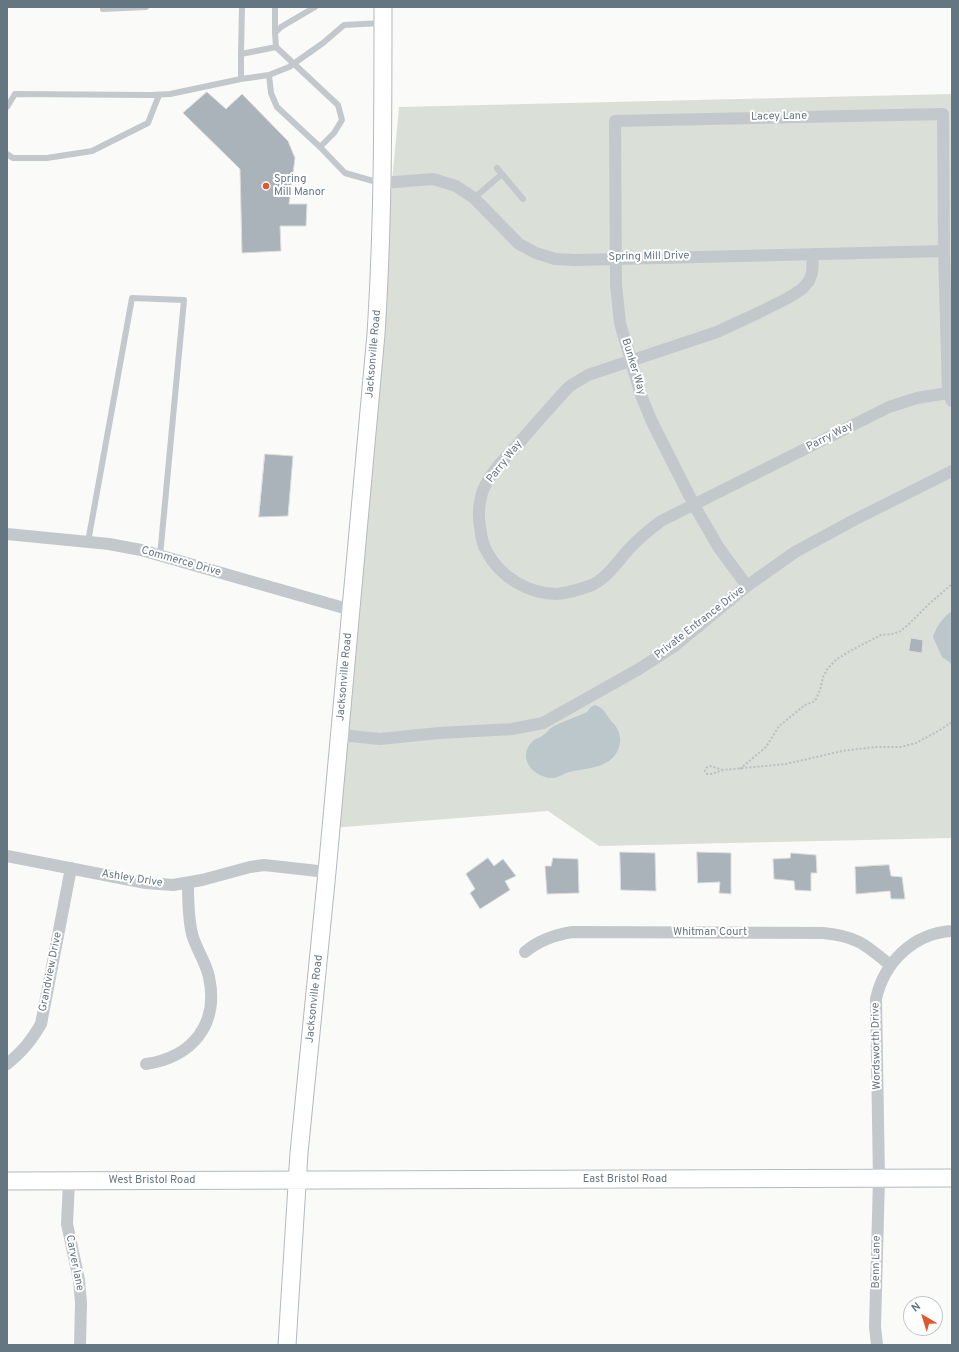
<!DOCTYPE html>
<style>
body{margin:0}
#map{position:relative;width:959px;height:1352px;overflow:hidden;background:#fafaf8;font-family:Overpass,sans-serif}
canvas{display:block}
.frame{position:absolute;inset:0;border:8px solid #657683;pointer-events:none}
.north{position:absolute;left:903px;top:1296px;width:40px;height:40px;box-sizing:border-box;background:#fff;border:1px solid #c1c8cd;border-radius:50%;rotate:322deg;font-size:11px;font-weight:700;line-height:16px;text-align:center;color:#657683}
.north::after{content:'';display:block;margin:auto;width:14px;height:18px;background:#e4572e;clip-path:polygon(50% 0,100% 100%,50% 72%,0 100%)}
</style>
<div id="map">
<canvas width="959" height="1352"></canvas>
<div class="frame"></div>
<div class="north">N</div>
</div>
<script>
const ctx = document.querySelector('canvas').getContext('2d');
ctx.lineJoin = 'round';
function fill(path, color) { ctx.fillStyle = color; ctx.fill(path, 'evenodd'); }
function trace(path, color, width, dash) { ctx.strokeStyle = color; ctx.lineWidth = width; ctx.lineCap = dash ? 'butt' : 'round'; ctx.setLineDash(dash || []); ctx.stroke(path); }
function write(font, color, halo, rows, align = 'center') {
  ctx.font = font + ' Overpass,sans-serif'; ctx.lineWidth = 4; ctx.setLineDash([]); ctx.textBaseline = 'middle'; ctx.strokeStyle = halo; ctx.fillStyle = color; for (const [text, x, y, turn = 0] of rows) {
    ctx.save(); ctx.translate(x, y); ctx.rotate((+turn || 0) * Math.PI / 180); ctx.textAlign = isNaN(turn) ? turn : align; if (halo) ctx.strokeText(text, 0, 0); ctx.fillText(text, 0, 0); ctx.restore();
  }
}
const green = new Path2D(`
 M 952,94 L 952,838 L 599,846 L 548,811 L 331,828 L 399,107 Z`);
const water = new Path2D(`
 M 952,611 L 952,664 L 942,657 L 933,637 C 937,626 942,618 952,611 Z
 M 594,705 C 606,708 606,716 613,723 C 618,728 621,736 620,743 C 615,770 586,767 566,773 C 562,775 558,777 554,778 C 533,779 515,756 534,740 C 537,738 540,738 542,736 C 545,734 548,731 551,728 C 562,721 575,718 587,712 L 590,708 Z`);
const building = new Path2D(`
 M 207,92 L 226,109 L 242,94 L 288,141 L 295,158 L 289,204 L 307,204 L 306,226 L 280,226 L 281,251 L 242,253 L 240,169 L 183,113 Z
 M 265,454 L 293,456 L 288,516 L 259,517 Z
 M 911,638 L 923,640 L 922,653 L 909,651 Z
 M 620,852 L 655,853 L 656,891 L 621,890 Z
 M 697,852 L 731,853 L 731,894 L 719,893 L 720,882 L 698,883 Z
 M 791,853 L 816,855 L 817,873 L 811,873 L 811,891 L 795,890 L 794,881 L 774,879 L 773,859 L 790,858 Z
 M 488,858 L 494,866 L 503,859 L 516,876 L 505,881 L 510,890 L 480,909 L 470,893 L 475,889 L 466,874 Z
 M 553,858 L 578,859 L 579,893 L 547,894 L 545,866 L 551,866 Z
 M 889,865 L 891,876 L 902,877 L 905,899 L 891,899 L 890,891 L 856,894 L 855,867 Z`);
const path = new Path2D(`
 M 740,769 L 766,747 L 779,726 L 805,705 L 815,701 L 820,690 L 823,677 L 828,668 L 837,659 L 850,651 L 881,635 L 892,634 L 899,632 L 908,625 L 929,604 L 952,584
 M 723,770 L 710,766 L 706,768 L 705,771 L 707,774 L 711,774 L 723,770 L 786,764 L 842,751 L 875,747 L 901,747 L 916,743 L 940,730 L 952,722`);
const service = new Path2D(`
 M 103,7 L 103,9 L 146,7
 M 242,7 L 241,54 L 276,47 L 275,33 L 281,27 L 315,7
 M 275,33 L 275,7
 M 276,47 L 338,105 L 342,120 L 334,133 L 320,147
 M 269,75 L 271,93 L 277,107 L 320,147 L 345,173 L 380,183
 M 241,79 L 269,75 L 289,67 L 323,43 L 344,25 L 382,23
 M 7,107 L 15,94 L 150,95 L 170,94 L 241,79 L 241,54
 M 7,154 L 13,158 L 47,158 L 92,151 L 148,123 L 159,95
 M 497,168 L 523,199
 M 474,198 L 502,174
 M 88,542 L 132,298 L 184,300 L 160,556`);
const minor = new Path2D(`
 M 382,183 L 433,179 L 456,186 L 474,198 L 519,244 L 536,253 L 555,259 L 575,260 L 944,251
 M 813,254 L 812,273 L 809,281 L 802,289 L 788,298 L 758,313 L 717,332 L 588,375 L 570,386 L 564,392 C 549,409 534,425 520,442 C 506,457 489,473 482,493 C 479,503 478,516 480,526 C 481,535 482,544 487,552 C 500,577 529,594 557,594 C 569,593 581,589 592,585 C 607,578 618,561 629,549 C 639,538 649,530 661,521 L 889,407 L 917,398 L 948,393
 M 7,534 L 109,544 L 141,550 L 351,610
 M 747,586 L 719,548 L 694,505 L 652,422 L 641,395 L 631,361 L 620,323 L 616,285 L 615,121 L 943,114 L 944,251 L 948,393 L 952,401
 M 340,735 L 380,739 L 439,733 L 512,729 L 543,723 L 639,669 L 673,647 L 747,586 L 795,552 L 854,520 L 952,471
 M 7,856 L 146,883 L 173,885 L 202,880 L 250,867 L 264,865 L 327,872
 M 525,952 C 539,940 554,935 572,932 L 823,933 C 856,936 865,944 890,965
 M 7,1064 C 23,1051 31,1041 41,1024 L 71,868
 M 146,1064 C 193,1057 219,1024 209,977 C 206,962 196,949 192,934 C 188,917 188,900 188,883
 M 69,1181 L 67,1224 L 79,1280 L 81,1303 L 80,1345
 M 877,1345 L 875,1327 L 879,1179 L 876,999 C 884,962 914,933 952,931`);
const secondary = new Path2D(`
 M 7,1181 L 952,1178
 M 287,1345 L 299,1153 L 327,872 L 376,334 C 383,225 383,116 383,7`);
const markers = [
 [266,186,4,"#e4572e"]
];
const streetNames = [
 ["Lacey Lane",779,117,-1],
 ["Spring Mill Drive",649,257,-1],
 ["Jacksonville Road",374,354,-85],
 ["Bunker Way",633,367,73],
 ["Parry Way",830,437,-27],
 ["Parry Way",505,462,-52],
 ["Commerce Drive",181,562,16],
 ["Private Entrance Drive",700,623,-38],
 ["Jacksonville Road",345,677,-85],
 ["Ashley Drive",132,879,9],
 ["Whitman Court",710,933],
 ["Grandview Drive",51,972,-79],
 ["Jacksonville Road",315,999,-84],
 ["Wordsworth Drive",877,1046,-91],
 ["East Bristol Road",625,1180],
 ["West Bristol Road",152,1181],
 ["Benn Lane",877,1262,-89],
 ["Carver lane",74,1263,79]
];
const poiNames = [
 ["Spring",274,180],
 ["Mill Manor",274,193]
];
fill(green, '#dadfd7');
fill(water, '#bbc7cb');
fill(building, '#aab3b9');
trace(building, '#dcdcda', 1);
trace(secondary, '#b3babf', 19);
trace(path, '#bbbfc2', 2, [2, 2]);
trace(service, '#c3c8cc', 6);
trace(minor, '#c3c8cc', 12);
trace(secondary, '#fff', 17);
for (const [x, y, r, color] of markers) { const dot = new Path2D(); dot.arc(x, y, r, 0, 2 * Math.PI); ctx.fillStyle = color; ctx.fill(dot); trace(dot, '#fff', 1.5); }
write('11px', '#657683', '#fff', streetNames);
write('11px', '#657683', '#fff', poiNames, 'left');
</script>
